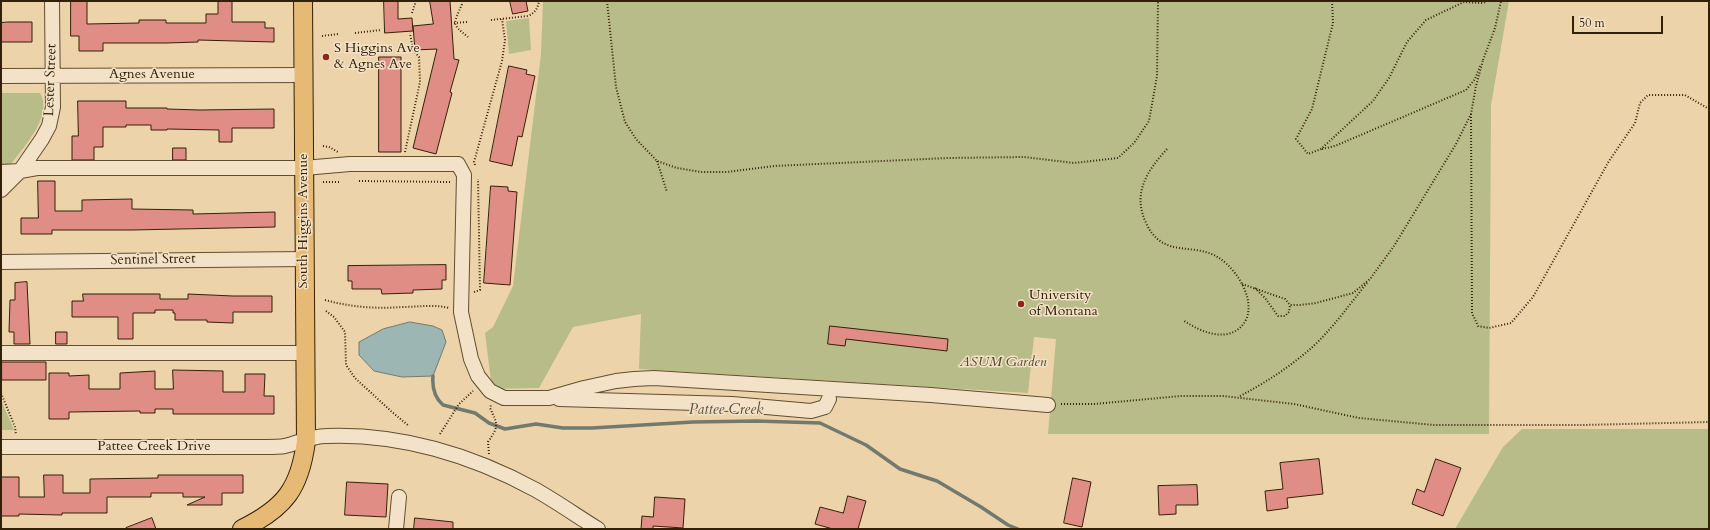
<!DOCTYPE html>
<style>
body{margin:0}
#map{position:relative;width:1710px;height:530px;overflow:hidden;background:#ecd3aa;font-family:Cardo,serif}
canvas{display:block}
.frame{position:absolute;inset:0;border:2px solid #332107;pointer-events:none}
.scale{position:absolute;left:1572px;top:16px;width:91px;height:18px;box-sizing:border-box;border:2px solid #332107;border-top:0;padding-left:5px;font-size:12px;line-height:14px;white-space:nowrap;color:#332107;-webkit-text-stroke:3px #f3e2c8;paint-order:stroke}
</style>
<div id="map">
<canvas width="1710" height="530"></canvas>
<div class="frame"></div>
<div class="scale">50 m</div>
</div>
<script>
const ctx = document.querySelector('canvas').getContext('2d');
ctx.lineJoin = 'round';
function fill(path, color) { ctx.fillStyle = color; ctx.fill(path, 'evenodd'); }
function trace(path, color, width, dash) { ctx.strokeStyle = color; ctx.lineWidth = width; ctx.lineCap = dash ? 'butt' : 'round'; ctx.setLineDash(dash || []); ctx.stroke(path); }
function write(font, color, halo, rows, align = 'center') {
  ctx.font = font + ' Cardo,serif'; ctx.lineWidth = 3; ctx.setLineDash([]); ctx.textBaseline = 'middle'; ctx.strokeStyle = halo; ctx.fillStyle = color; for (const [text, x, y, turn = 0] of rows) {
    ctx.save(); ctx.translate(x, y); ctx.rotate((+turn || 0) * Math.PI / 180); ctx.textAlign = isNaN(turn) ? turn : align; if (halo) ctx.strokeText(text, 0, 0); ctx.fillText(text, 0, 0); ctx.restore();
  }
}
const green = new Path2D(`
 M 543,1 L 1509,1 L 1491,105 L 1489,434 L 1048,434 L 1056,339 L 1034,337 L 1028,393 L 639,369 L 641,314 L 573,327 L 539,388 L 492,389 L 485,333 L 493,327 L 513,286 L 541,54 Z
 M 529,18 L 531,50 L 509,54 L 506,21 Z
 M 1,93 L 40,93 C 54,116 22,149 8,168 L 1,168 Z
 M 1,400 L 14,430 L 1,430 Z
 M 1522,429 L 1709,429 L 1709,529 L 1455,529 L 1503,447 Z`);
const water = new Path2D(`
 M 410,322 L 433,326 L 442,330 L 446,342 L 433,376 L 402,377 L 374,371 L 359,355 L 359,342 L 383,329 Z`);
const stream = new Path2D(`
 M 433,376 C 432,387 435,398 443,405 L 475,413 L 489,423 L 505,429 L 536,424 L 563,428 L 592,428 L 693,422 L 756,421 L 820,423 L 866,445 L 900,469 L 937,481 L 981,507 L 1008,525 L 1018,529`);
const building = new Path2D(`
 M 71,1 L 87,1 L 87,24 L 139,23 L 139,20 L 166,20 L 166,23 L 206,23 L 206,14 L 218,14 L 218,1 L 232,1 L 232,22 L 265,22 L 265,28 L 274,28 L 274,42 L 198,40 L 198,42 L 166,43 L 103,43 L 103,51 L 79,51 L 79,36 L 71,36 Z
 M 384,1 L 398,1 L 398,19 L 412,18 L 413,31 L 385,33 Z
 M 430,1 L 450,1 L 454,59 L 459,60 L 450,92 L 452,93 L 436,154 L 413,148 L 437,49 L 415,50 L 413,26 L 433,24 Z
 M 510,1 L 526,1 L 528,11 L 513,14 Z
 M 8,22 L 32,22 L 32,42 L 1,42 L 1,23 Z
 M 379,57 L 401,57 L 401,152 L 379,152 Z
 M 509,66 L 527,70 L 526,74 L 535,76 L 522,137 L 518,136 L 512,166 L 490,161 Z
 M 78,101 L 126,101 L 126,108 L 167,108 L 167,109 L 200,110 L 274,109 L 274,128 L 232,128 L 232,142 L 219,142 L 219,130 L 167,129 L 167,130 L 151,130 L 151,125 L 126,125 L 126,127 L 103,127 L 103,147 L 94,147 L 94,160 L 72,160 L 72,136 L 78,136 Z
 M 173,148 L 186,148 L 186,160 L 173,160 Z
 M 38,181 L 55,181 L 55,211 L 82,211 L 82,200 L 132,199 L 132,209 L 193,210 L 193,214 L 275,212 L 275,227 L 132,230 L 52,230 L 52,234 L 21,234 L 21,218 L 38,218 Z
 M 491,186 L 508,187 L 508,191 L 517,192 L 510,285 L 484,283 Z
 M 446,265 L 446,280 L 442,280 L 442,289 L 413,290 L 413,293 L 382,294 L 381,289 L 352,289 L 352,281 L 348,281 L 348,266 Z
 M 27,282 L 30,344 L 14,344 L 14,332 L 9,332 L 10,300 L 15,300 L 15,283 Z
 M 83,294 L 160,294 L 160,299 L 188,299 L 188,294 L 233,296 L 272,296 L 272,312 L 233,312 L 233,323 L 207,322 L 207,320 L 175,320 L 175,313 L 173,313 L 173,310 L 155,310 L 155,313 L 133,313 L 133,339 L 118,339 L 118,317 L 72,317 L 72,301 L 83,301 Z
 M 830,326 L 948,339 L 947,351 L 846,339 L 845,346 L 828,344 Z
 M 56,332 L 67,332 L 67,344 L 56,344 Z
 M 2,362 L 46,362 L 46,380 L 2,380 Z
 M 173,370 L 223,371 L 223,392 L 245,392 L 245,374 L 265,374 L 264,396 L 274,396 L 274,414 L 173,414 L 173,409 L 155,409 L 155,413 L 140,413 L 140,411 L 69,412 L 69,419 L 49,419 L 49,373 L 69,373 L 69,376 L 89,375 L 89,389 L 120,389 L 120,373 L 155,371 L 155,389 L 173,389 Z
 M 1319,459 L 1323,494 L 1287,498 L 1288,508 L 1267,511 L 1265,491 L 1283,489 L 1280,463 Z
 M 1436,459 L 1461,468 L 1443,516 L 1412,504 L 1417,489 L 1424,492 Z
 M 44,475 L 63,475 L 63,493 L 90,493 L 90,479 L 158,478 L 158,475 L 243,475 L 243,493 L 222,493 L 222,505 L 187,505 L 205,497 L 183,497 L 183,493 L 151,493 L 151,497 L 107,497 L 107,513 L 62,513 L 62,515 L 19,514 L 19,516 L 1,516 L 1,477 L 19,477 L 19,497 L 44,497 Z
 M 1073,478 L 1091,482 L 1082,527 L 1064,523 Z
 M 347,482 L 388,484 L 386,517 L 345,515 Z
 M 1197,485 L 1198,505 L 1176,505 L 1176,514 L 1159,515 L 1158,486 Z
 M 848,496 L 866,501 L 858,529 L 833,529 L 815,524 L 820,507 L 843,513 Z
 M 655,497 L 685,499 L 683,528 L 653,526 L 653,529 L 641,529 L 642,516 L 653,517 Z
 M 152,518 L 156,529 L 126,529 L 126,528 Z
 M 415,518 L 453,522 L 453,529 L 414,529 Z`);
const path = new Path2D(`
 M 607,1 L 616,87 L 625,122 L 636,139 L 657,161 L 677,168 L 701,172 L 727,172 L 774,166 L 948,158 L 1024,157 L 1074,163 L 1118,158 L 1134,143 L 1149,121 L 1157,76 L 1158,1
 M 1332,1 L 1333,23 L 1312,109 L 1296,139 L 1308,154 L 1321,149 L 1373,101 L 1389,78 L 1407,42 L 1426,20 L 1464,2 L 1483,3 L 1487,1
 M 462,4 C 454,24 450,23 468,37
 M 412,13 L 416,1
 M 491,20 L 528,16 C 535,13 538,8 539,1
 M 454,23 L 467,22
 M 355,33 L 381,30
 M 322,36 L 338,34
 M 1483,60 L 1495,28 L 1501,1
 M 1471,114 L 1472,313 L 1478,326 L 1489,328 L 1511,323 L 1533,297 L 1609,161 L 1635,123 L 1640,103 L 1648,95 L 1685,95 L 1709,109
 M 323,146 L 329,147 L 338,152
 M 1167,149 C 1147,171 1132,193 1146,223 C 1163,260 1194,241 1219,258 C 1240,271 1263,312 1237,330 C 1221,341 1197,330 1183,320
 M 1322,149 L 1335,146 L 1466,90 L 1475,79 L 1480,66
 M 405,152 L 420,82 L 419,57 L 413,50 L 410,33
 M 657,161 L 667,192
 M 475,165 L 474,162 L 502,61 L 505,40 L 502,19
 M 359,181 L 451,182
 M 323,182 L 339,182
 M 1242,284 L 1285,299 L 1290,305 L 1300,305 L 1316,303 L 1353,293 L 1370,279 L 1394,246 L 1456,144 L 1471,114 L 1476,86 L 1483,60
 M 1255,288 L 1265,298 L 1278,316 L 1285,316 L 1289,312 L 1290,305
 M 474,292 L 480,290 L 478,179
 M 325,300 C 350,307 376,309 402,307 C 418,307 433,304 449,308
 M 326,311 L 334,317 L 345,332 L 346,365 L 355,378 L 392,412 L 409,426
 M 1,393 L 15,427 L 16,435
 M 1240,396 C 1265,383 1288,368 1309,350 C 1331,331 1349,305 1367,283
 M 1061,404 L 1094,404 L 1181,396 L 1223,396 L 1294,404 L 1359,418 L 1434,425 L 1583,425 L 1709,422
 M 440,434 L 459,404 L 473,391
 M 489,454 L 488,442 C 499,426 498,425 490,408 L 491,405`);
const minor = new Path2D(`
 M 1,76 L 304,75
 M 1,172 L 20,171 L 37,168 L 304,168 L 350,164 L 458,164 L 464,175 L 461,312 L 471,359 L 478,376 L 490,391 L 504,398 L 549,398 L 584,388 L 616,381 L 634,379 L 654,378 L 931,395 L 1048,405
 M 1,190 L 20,171 L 42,139 L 49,126 L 53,107 L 52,1
 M 1,262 L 305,259
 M 1,353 L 305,353
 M 559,399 L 732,404 L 811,411 L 825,407 L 829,399
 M 1,447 L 266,447 C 272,447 279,447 285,446 C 298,443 312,436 326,436 C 399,433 472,455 536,490 C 557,502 577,516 598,529
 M 396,529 L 399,497`);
const major = new Path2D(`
 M 242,529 C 285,508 300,488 306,441 L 303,1`);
const markers = [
 [326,57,4,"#8f2418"],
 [1021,304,4,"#8f2418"]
];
const poiNames = [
 ["S Higgins Ave",334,49],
 ["& Agnes Ave",334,65],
 ["University",1029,296],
 ["of Montana",1029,312]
];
const streetNames = [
 ["Agnes Avenue",152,75],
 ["Lester Street",51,80,-88],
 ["South Higgins Avenue",304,221,-90],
 ["Sentinel Street",153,260,-1],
 ["Pattee Creek Drive",154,447]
];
const parkNames = [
 ["ASUM Garden",1003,363]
];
const waterNames = [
 ["Pattee Creek",726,411]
];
fill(green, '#b8bc88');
fill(water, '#9cb6b3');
trace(water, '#727a6e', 1);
trace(stream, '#727a6e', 3.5);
fill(building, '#df8d85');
trace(building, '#332107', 1);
trace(minor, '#614e30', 16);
trace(major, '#332107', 20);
trace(path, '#332107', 2, [1, 2]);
trace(minor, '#f3e2c8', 14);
trace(major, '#e6ba75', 18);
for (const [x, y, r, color] of markers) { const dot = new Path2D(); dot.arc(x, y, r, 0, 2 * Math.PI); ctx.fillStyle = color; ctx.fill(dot); trace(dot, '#f3e2c8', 1.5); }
write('14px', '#332107', '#f3e2c8', poiNames, 'left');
write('14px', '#332107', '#f3e2c8', streetNames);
write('italic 14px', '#544827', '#f3e2c8', parkNames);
write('italic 15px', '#524e3b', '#f3e2c8', waterNames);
</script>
